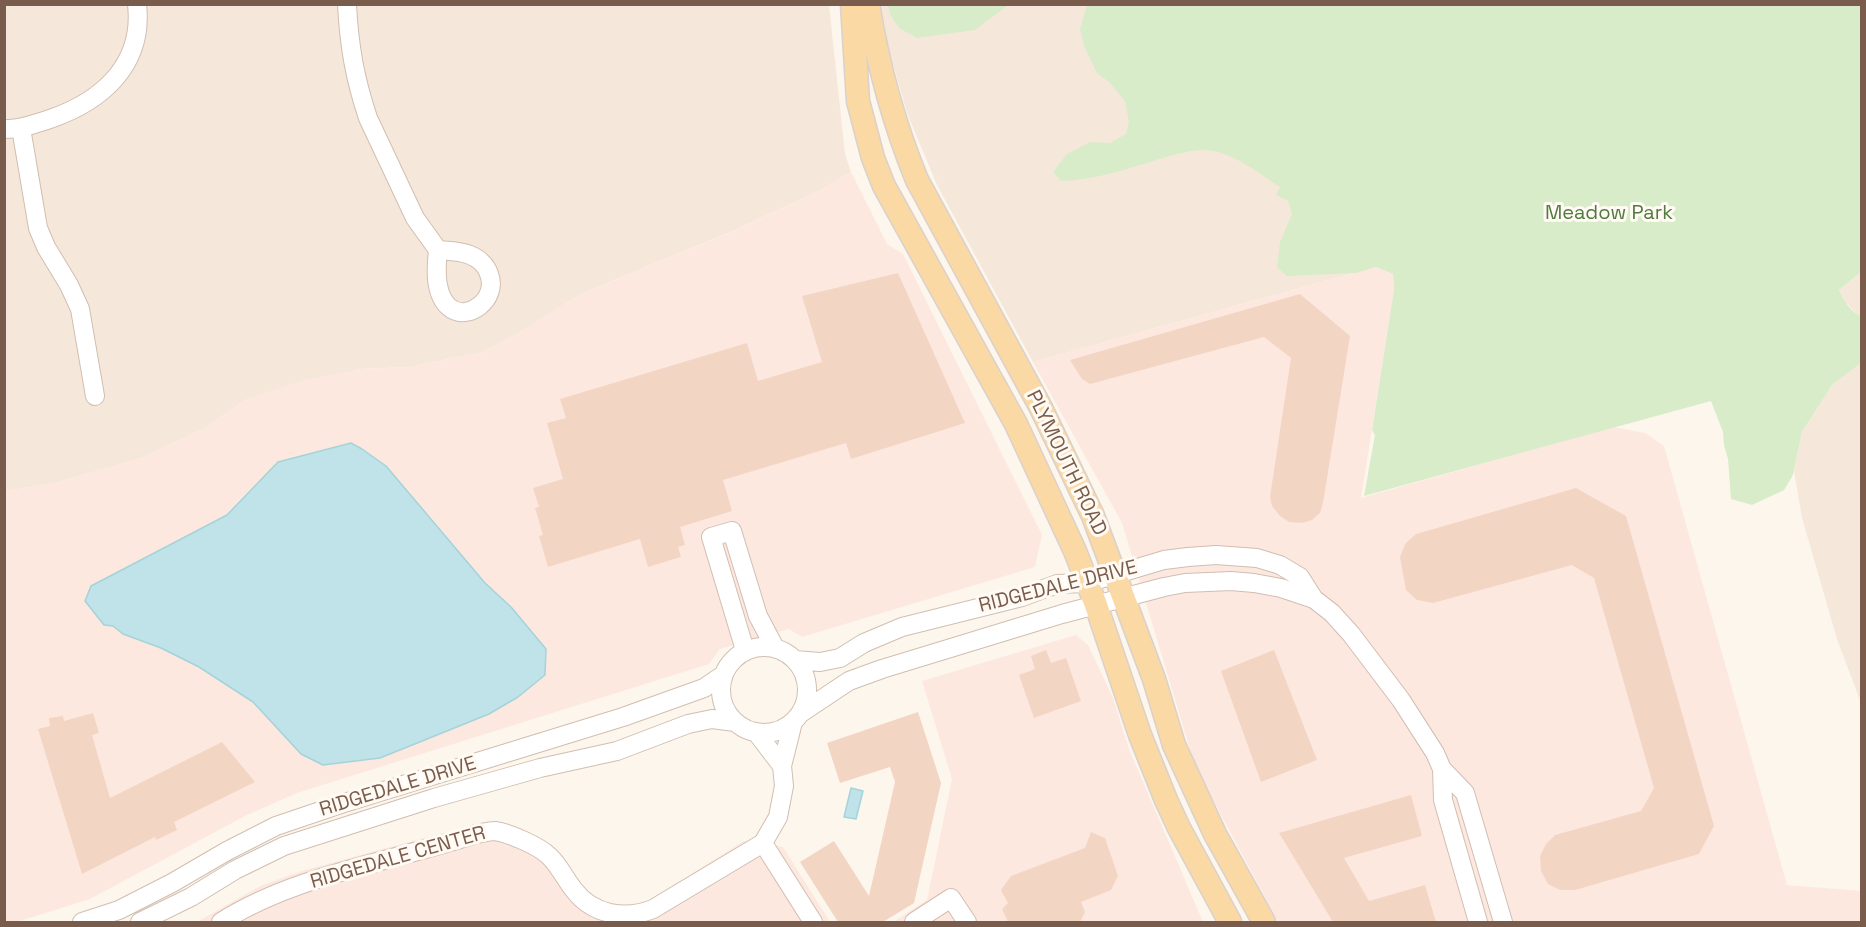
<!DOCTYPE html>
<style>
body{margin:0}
#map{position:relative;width:1866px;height:927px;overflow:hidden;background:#fdf6ec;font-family:"Space Grotesk",sans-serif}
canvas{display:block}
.frame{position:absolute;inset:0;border:6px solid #7a5c4d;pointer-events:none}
</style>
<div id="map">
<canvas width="1866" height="927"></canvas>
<div class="frame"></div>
</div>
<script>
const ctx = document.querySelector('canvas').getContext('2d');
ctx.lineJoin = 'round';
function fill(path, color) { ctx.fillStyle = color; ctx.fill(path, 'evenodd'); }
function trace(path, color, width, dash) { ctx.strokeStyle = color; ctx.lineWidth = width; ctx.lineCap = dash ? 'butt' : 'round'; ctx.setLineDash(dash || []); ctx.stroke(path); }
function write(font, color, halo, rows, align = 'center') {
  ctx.font = font + ' "Space Grotesk",sans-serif'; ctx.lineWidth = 6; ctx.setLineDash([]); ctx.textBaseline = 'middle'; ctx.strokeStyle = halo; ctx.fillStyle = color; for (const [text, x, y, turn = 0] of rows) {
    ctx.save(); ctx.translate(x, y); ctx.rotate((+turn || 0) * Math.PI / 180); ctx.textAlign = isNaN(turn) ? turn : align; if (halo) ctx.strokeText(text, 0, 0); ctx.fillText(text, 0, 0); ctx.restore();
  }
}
const residential = new Path2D(`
 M 4,5 L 829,5 L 845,154 L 851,172 L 815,193 L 733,231 L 581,294 L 519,333 L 483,352 L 410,367 L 361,369 L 245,400 L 205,428 L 142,458 L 51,484 L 5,491 Z
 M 878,5 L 1335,5 L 1376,267 L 1033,362 L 937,185 L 907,113 L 880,19 Z
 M 1861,272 L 1861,316 L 1857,315 L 1845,301 L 1839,290 Z
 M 1861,363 L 1861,703 L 1837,639 L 1802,518 L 1794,471 L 1802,432 L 1832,385 Z`);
const commercial = new Path2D(`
 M 851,172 L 887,244 L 903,254 L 1042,535 L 1035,567 L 802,637 L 789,629 L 720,649 L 709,664 L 297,793 L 245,816 L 90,899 L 17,922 L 5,922 L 4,491 L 51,484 L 142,458 L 205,428 L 245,400 L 304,380 L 361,369 L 410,367 L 483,352 L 519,333 L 581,294 L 734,231 L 815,193 Z
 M 1376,267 L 1393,274 L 1394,289 L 1361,498 L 1613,427 L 1645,433 L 1664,446 L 1787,885 L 1861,891 L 1861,922 L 1278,922 L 1195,766 L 1122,523 L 1033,362 Z
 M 1076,635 L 1088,645 L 1113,698 L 1129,749 L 1203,922 L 893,922 L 927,900 L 952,779 L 922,681 Z
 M 479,823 L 497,824 L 574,877 L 595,898 L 621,907 L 645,903 L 744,841 L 783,847 L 830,922 L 197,922 L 260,886 L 305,870 Z`);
const green = new Path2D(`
 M 888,5 L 888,4 L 1008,5 L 975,30 L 917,38 L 899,28 L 890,14 Z
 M 1087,5 L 1861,5 L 1861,272 L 1839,290 C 1844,300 1850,312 1861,316 L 1861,363 L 1832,385 L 1802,432 L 1793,475 L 1784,490 L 1752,505 L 1731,499 L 1728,459 L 1724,445 L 1723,432 L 1711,401 L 1364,496 L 1375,435 L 1372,430 L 1394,289 L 1393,274 L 1376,267 L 1356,273 L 1287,276 L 1277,267 L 1280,242 L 1292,214 L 1288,201 L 1276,195 L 1280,187 C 1260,174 1231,151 1206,150 C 1187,149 1161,159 1143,164 C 1116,173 1089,180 1061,181 L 1053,172 L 1067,154 L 1090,142 L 1110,143 L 1126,134 L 1129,122 L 1125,101 L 1109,82 L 1097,73 L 1084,46 L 1080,29 Z`);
const water = new Path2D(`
 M 351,443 L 362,449 L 386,466 L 485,583 L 511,607 L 546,649 L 545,675 L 518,697 L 489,714 L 380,758 L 323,765 L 301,754 L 253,702 L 199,667 L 161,648 L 123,634 L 113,626 L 104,625 L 85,601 L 91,586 L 227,515 L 278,462 Z
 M 851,788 L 863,791 L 856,819 L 844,817 Z`);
const building = new Path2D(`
 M 898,273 L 965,423 L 851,459 L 846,443 L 723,480 L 732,511 L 680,527 L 685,545 L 678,547 L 681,557 L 648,567 L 640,539 L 548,567 L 539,536 L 543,535 L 535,508 L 539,507 L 533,488 L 563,479 L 547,423 L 566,418 L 560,399 L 747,343 L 758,381 L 822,362 L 802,296 Z
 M 1300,294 L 1350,336 L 1323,503 L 1320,513 L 1312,520 L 1302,523 L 1289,522 L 1280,516 L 1272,506 L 1270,497 L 1291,358 L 1264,337 L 1090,384 L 1082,379 L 1070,360 Z
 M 1576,488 L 1626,516 L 1714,826 L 1699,854 L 1575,890 L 1560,890 L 1548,884 L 1541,871 L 1540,856 L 1546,844 L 1555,835 L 1641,811 L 1654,788 L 1594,578 L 1572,565 L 1433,603 L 1417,600 L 1406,590 L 1400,557 L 1405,544 L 1416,534 Z
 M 1046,650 L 1051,663 L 1066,658 L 1081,701 L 1034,718 L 1019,675 L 1035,669 L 1031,656 Z
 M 1274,650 L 1317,760 L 1261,782 L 1221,671 Z
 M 918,712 L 941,783 L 914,903 L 883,922 L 838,922 L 800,862 L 834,841 L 869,896 L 895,782 L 890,767 L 840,783 L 827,743 Z
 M 93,713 L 99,733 L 92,735 L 110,798 L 222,742 L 255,782 L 174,822 L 177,830 L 156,840 L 155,837 L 82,874 L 38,729 L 50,726 L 49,718 L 63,716 L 64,721 Z
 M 1411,795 L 1422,836 L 1344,858 L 1369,901 L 1425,885 L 1436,922 L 1333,922 L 1279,833 Z
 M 1091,832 L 1105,838 L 1118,876 L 1111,890 L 1081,902 L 1085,912 L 1080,922 L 1008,922 L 1002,909 L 1008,903 L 1001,890 L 1011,876 L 1085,848 Z`);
const minor = new Path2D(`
 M 347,4 C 349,46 355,79 368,118 L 415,218 L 438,250 C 436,267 434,294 449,307 C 467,323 499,299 489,274 C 486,265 478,258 470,255 C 460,251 448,251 438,250
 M 21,128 L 38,228 L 46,247 L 69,285 L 80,309 L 95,396
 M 4,129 C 20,129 35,124 50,119 C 102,101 144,65 137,4
 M721 690a43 43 0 1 1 86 0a43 43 0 1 1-86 0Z
 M 742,653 L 744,647 L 711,537 L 732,531 L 758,616 L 775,648
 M 795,660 L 820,662 L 840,658 L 864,643 L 902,627 L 1022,597 L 1057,584 L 1087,583 L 1164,560 L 1188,557 L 1216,555 L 1257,558 L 1280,565 L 1300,577 L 1314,599
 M 801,713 L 849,681 L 882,669 L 1062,614 L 1164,587 L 1185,583 L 1231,581 L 1254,583 L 1281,588 L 1314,599 L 1332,613 L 1351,634 L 1401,700 L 1435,753 L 1442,769 L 1465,793 L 1503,922
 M 756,732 L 782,766
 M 1442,769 L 1443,800 L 1478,922
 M 763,843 L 778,817 L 784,786 L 782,766 L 793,722
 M 82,922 L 119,910 L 172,883 L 227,851 L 276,826 L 341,804 L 623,717 L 704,688 L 723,675
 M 140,922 L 191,897 L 235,870 L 284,846 L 434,798 L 540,768 L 617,751 L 688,724 L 712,719 L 735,722
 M 221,922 C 297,874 392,862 476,834 C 482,833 489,831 495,831 C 509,833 539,846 549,856 C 559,865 565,879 574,890 C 593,915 625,920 653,909 L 763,843 L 813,922
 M 914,922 L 951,898 L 967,922`);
const major = new Path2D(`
 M 852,4 L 858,101 L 873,158 L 884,186 L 1016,424 L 1075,551 L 1096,605 L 1140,735 L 1166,800 L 1179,828 L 1230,922
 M 868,4 C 878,65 894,124 917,180 L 1041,408 L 1093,516 L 1154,679 L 1174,745 L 1215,834 L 1264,922`);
const parkNames = [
 ["Meadow Park",1609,214]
];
const streetNames = [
 ["PLYMOUTH ROAD",1066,463,64],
 ["RIDGEDALE DRIVE",1058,587,-14],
 ["RIDGEDALE DRIVE",398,787,-17],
 ["RIDGEDALE CENTER",398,858,-16]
];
fill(residential, '#f5e8da');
fill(commercial, '#fde8e0');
fill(green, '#d8ecc9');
fill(water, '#bfe3e8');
trace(water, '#a5d3da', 1.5);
fill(building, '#f3d5c3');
trace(minor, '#d1beb0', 20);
trace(major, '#dad1cd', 25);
trace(minor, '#fff', 18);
trace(major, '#fbd9a5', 22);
write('20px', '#537a41', '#fffaf3', parkNames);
write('20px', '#7a5c4d', '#fffaf3', streetNames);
</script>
